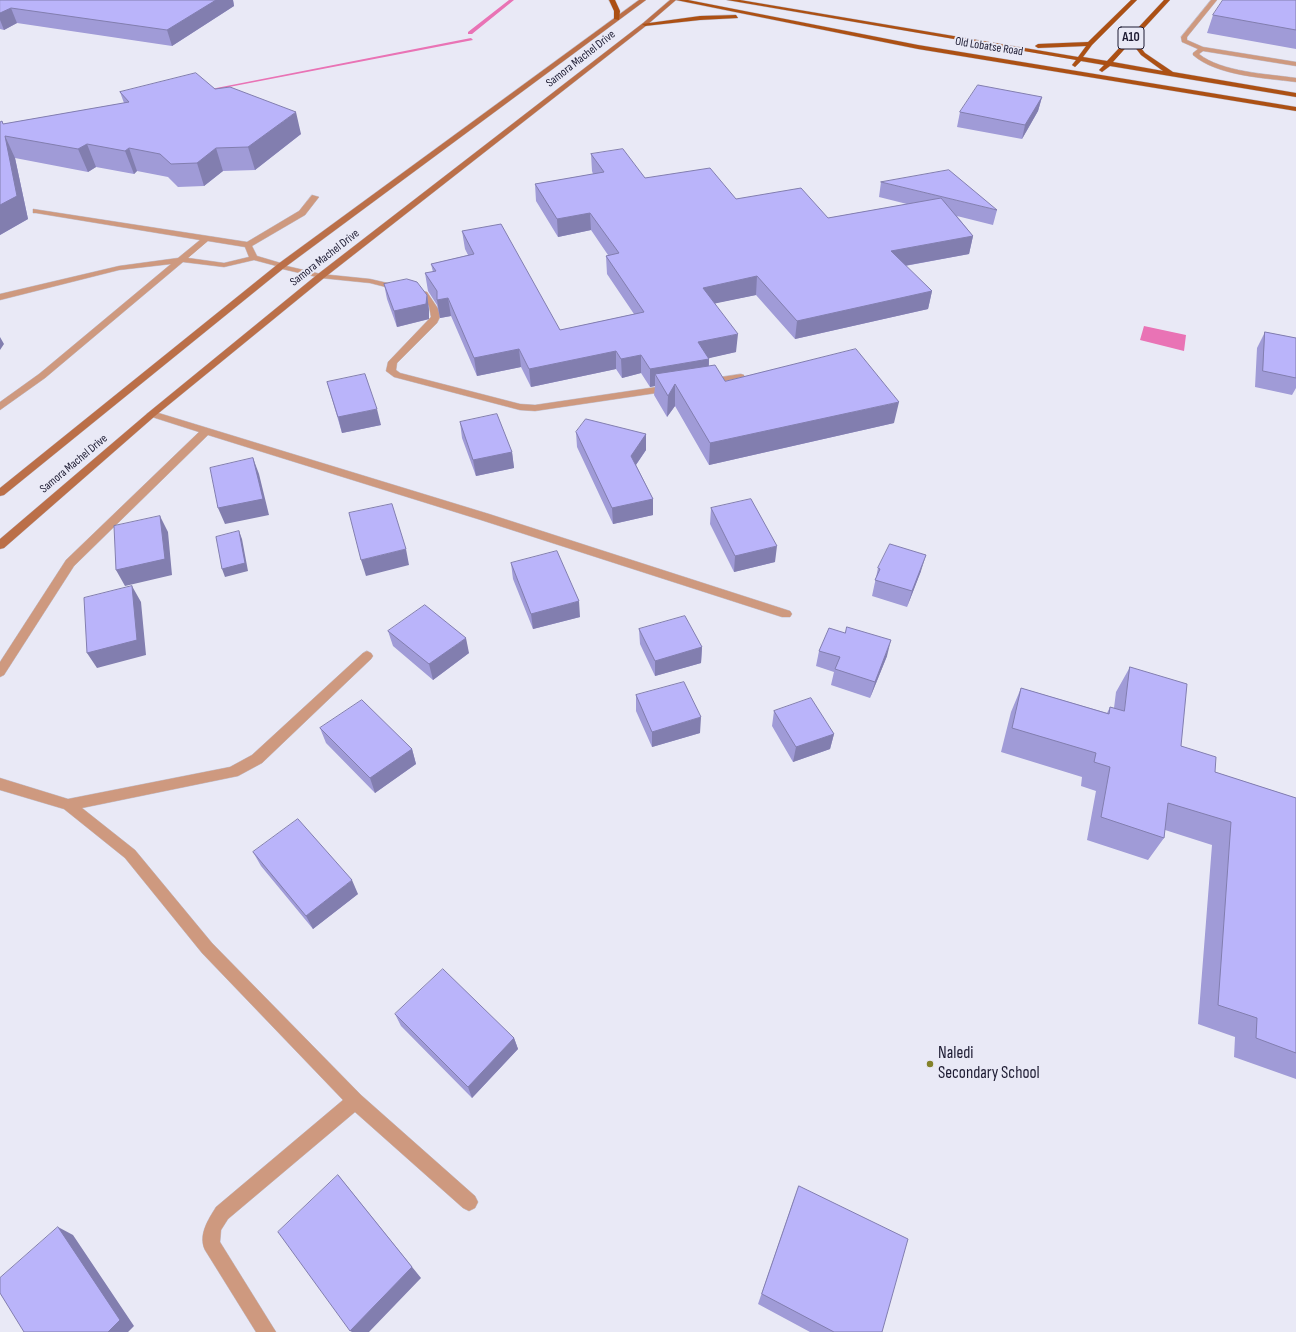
<!DOCTYPE html>
<style>
body{margin:0}
canvas{display:block;background:#e9e9f6}
</style>
<canvas width="1296" height="1332"></canvas>
<script>
const ctx = document.querySelector('canvas').getContext('2d');
ctx.lineJoin = 'round';
function fill(path, color) { ctx.fillStyle = color; ctx.fill(path, 'evenodd'); }
function trace(path, color, width, dash) { ctx.strokeStyle = color; ctx.lineWidth = width; ctx.lineCap = dash ? 'butt' : 'round'; ctx.setLineDash(dash || []); ctx.stroke(path); }
function write(font, color, halo, rows, align = 'center') {
  ctx.font = font + ' "Sofia Sans Condensed",sans-serif'; ctx.lineWidth = 4; ctx.setLineDash([]); ctx.textBaseline = 'middle'; ctx.strokeStyle = halo; ctx.fillStyle = color; for (const [text, x, y, turn = 0] of rows) {
    ctx.save(); ctx.translate(x, y); ctx.rotate((+turn || 0) * Math.PI / 180); ctx.textAlign = isNaN(turn) ? turn : align; if (halo) ctx.strokeText(text, 0, 0); ctx.fillText(text, 0, 0); ctx.restore();
  }
}
const water = new Path2D(`
 M 1144,326 L 1186,335 L 1184,351 L 1140,340 Z`);
const stream = new Path2D(`
 M 509,0 L 514,0 L 472,34 L 468,34 L 468,32 Z
 M 471,38 L 473,40 L 203,92 L 201,91 Z`);
const service = new Path2D(`
 M 1211,0 L 1217,0 L 1187,37 L 1187,40 L 1203,47 L 1296,62 L 1296,66 L 1203,51 L 1199,54 C 1221,72 1268,74 1296,78 L 1296,82 C 1265,78 1217,76 1193,55 L 1193,53 L 1198,49 L 1182,42 L 1181,37 Z
 M 312,195 L 319,197 L 305,215 L 252,246 L 257,256 L 284,264 L 284,268 L 254,260 L 224,267 L 183,262 L 45,378 L 0,410 L 0,402 L 39,374 L 171,264 L 119,270 L 0,300 L 0,294 L 119,266 L 178,258 L 200,240 L 36,213 L 33,213 L 33,209 L 247,242 L 299,211 ZM 208,241 L 245,247 L 249,257 L 224,263 L 188,258 Z`);
const minor = new Path2D(`
 M 278,264 L 321,274 L 370,279 L 427,292 L 439,310 L 440,317 L 437,323 L 397,363 L 396,370 L 400,373 L 520,404 L 535,405 L 670,385 L 675,388 L 670,391 L 535,411 L 520,410 L 394,377 L 386,371 L 388,362 L 431,317 L 429,306 L 421,296 L 370,283 L 321,278 L 278,268 Z
 M 741,374 L 744,375 L 744,379 L 708,385 L 703,382 L 708,379 Z
 M 152,411 L 489,514 L 790,611 L 792,614 L 790,617 L 782,617 L 481,520 L 208,435 L 74,566 L 4,675 L 0,677 L 0,662 L 66,560 L 199,432 L 149,416 L 147,414 Z
 M 367,651 L 371,653 L 373,656 L 371,659 L 262,763 L 238,776 L 82,808 L 135,850 L 212,943 L 361,1095 L 475,1196 L 478,1202 L 475,1208 L 469,1211 L 463,1208 L 355,1112 L 228,1219 L 221,1230 L 220,1242 L 276,1332 L 256,1332 L 205,1250 C 198,1235 208,1220 216,1207 L 343,1100 L 202,953 L 125,858 L 64,809 L 0,790 L 0,778 L 68,799 L 230,767 L 252,755 L 363,653 Z`);
const secondary = new Path2D(`
 M 639,0 L 646,0 L 284,268 L 4,495 L 0,496 L 0,488 L 278,264 Z
 M 670,0 L 676,0 L 647,25 L 324,278 L 155,416 L 4,548 L 0,549 L 0,539 L 149,412 L 318,274 L 643,23 Z`);
const primary = new Path2D(`
 M 609,0 L 615,0 L 620,11 L 619,20 L 614,19 L 614,11 Z
 M 676,0 L 688,0 L 918,45 L 1296,107 L 1296,111 L 918,49 Z
 M 727,0 L 740,0 L 1078,57 L 1086,46 L 1038,48 L 1035,46 L 1038,44 L 1088,42 L 1131,0 L 1137,0 L 1092,45 L 1083,57 L 1107,61 L 1164,0 L 1170,0 L 1134,39 L 1145,53 L 1173,72 L 1296,93 L 1296,97 L 1110,66 L 1102,72 L 1099,70 L 1104,65 L 1081,61 L 1075,67 L 1072,65 L 1076,60 ZM 1131,42 L 1141,55 L 1163,71 L 1113,62 Z
 M 736,15 L 738,18 L 700,20 L 645,26 L 642,24 L 700,16 Z`);
const wall = new Path2D(`
 M 0,0 L 233,0 L 234,6 L 172,46 L 17,23 L 4,30 L 0,29 Z
 M 1296,0 L 1296,49 L 1207,33 L 1213,15 Z
 M 215,89 L 301,134 L 255,170 L 223,171 L 204,186 L 178,187 L 168,177 L 137,171 L 134,174 L 96,167 L 88,172 L 15,158 L 28,219 L 0,235 L 2,121 L 3,124 L 124,103 L 120,92 Z
 M 1042,97 L 1038,111 L 1022,139 L 957,127 L 960,112 Z
 M 591,154 L 645,178 L 736,199 L 828,218 L 907,204 L 879,197 L 881,182 L 997,210 L 993,225 L 957,216 L 973,236 L 969,254 L 905,266 L 932,291 L 928,309 L 795,339 L 756,295 L 715,303 L 736,352 L 708,358 L 709,359 L 709,366 L 725,381 L 894,423 L 709,465 L 675,406 L 667,417 L 654,395 L 655,386 L 650,387 L 641,373 L 622,378 L 616,369 L 531,387 L 521,367 L 477,376 L 451,316 L 440,318 L 437,305 L 428,291 L 425,273 L 433,272 L 431,264 L 468,255 L 465,249 L 462,231 L 560,330 L 634,314 L 607,274 L 606,256 L 608,255 L 591,230 L 558,237 L 536,201 L 535,184 L 593,174 L 592,171 Z
 M 384,284 L 427,295 L 429,310 L 429,319 L 397,327 L 387,299 Z
 M 1265,332 L 1296,338 L 1296,388 L 1292,395 L 1255,387 L 1257,348 Z
 M 327,382 L 381,425 L 342,433 Z
 M 460,422 L 512,452 L 514,468 L 476,476 L 462,438 Z
 M 576,432 L 646,434 L 646,450 L 636,465 L 653,499 L 653,515 L 613,524 L 577,447 Z
 M 711,508 L 775,562 L 734,572 L 710,524 Z
 M 511,563 L 580,617 L 533,629 L 513,579 Z
 M 878,568 L 921,571 L 907,607 L 872,596 Z
 M 639,629 L 702,647 L 701,663 L 655,676 L 640,644 Z
 M 388,631 L 469,653 L 433,680 L 393,646 Z
 M 819,651 L 887,656 L 870,698 L 831,685 L 834,672 L 816,666 Z
 M 1130,667 L 1181,746 L 1215,772 L 1296,798 L 1296,1079 L 1234,1057 L 1235,1037 L 1198,1024 L 1212,845 L 1165,830 L 1164,838 L 1148,860 L 1087,840 L 1096,791 L 1081,786 L 1082,777 L 1001,752 L 1011,712 L 1021,688 L 1107,713 L 1110,707 L 1114,708 L 1116,692 Z
 M 636,695 L 700,733 L 652,747 L 636,711 Z
 M 774,711 L 834,734 L 830,749 L 793,762 L 772,726 Z
 M 320,728 L 412,749 L 416,764 L 375,793 L 326,743 Z
 M 253,852 L 358,894 L 313,929 L 261,866 Z
 M 395,1014 L 514,1038 L 518,1049 L 472,1098 L 401,1026 Z
 M 799,1186 L 882,1332 L 810,1332 L 758,1304 L 794,1199 Z`);
const shadedWall = new Path2D(`
 M 216,0 L 233,0 L 234,6 L 172,46 L 167,30 Z
 M 11,8 L 17,23 L 4,30 L 0,20 L 0,13 Z
 M 1042,97 L 1038,111 L 1022,139 L 1025,125 Z
 M 296,112 L 301,134 L 255,170 L 248,147 Z
 M 5,136 L 15,158 L 28,219 L 0,235 L 0,205 Z
 M 87,144 L 96,167 L 88,172 L 78,149 Z
 M 129,148 L 137,171 L 134,174 L 125,151 Z
 M 216,148 L 223,171 L 204,186 L 197,163 Z
 M 590,213 L 591,230 L 558,237 L 557,219 Z
 M 973,236 L 969,254 L 887,269 L 891,251 Z
 M 757,276 L 756,295 L 703,306 L 703,288 Z
 M 932,291 L 928,309 L 795,339 L 797,321 Z
 M 427,295 L 429,310 L 429,319 L 397,327 L 394,311 Z
 M 448,298 L 451,316 L 440,318 L 437,300 Z
 M 738,334 L 736,352 L 697,361 L 698,342 Z
 M 0,337 L 4,344 L 0,350 Z
 M 519,349 L 521,367 L 477,376 L 474,358 Z
 M 616,351 L 616,369 L 531,387 L 529,369 Z
 M 641,355 L 641,373 L 622,378 L 621,359 Z
 M 709,359 L 708,378 L 655,374 L 655,386 L 650,387 L 650,369 Z
 M 675,384 L 675,406 L 667,417 L 668,396 Z
 M 899,402 L 894,423 L 709,465 L 710,443 Z
 M 377,409 L 381,425 L 342,433 L 338,417 Z
 M 646,434 L 646,450 L 631,472 L 631,456 Z
 M 512,452 L 514,468 L 476,476 L 473,460 Z
 M 253,458 L 259,474 L 269,515 L 225,524 L 218,508 Z
 M 653,499 L 653,515 L 613,524 L 612,508 Z
 M 160,516 L 168,532 L 172,575 L 125,586 L 116,570 Z
 M 239,531 L 242,539 L 248,571 L 225,577 L 222,569 Z
 M 777,546 L 775,562 L 734,572 L 735,556 Z
 M 406,549 L 409,565 L 366,576 L 361,560 Z
 M 926,555 L 921,571 L 907,607 L 912,591 Z
 M 132,586 L 141,602 L 146,655 L 97,668 L 87,653 Z
 M 579,601 L 580,617 L 533,629 L 531,614 Z
 M 466,638 L 469,653 L 433,680 L 429,664 Z
 M 891,640 L 887,656 L 870,698 L 875,682 Z
 M 702,647 L 701,663 L 655,676 L 655,661 Z
 M 701,717 L 700,733 L 652,747 L 652,732 Z
 M 834,734 L 830,749 L 793,762 L 796,747 Z
 M 412,749 L 416,764 L 375,793 L 370,778 Z
 M 352,880 L 358,894 L 313,929 L 306,916 Z
 M 514,1038 L 518,1049 L 472,1098 L 468,1087 Z
 M 338,1175 L 421,1278 L 369,1332 L 352,1332 L 350,1331 Z
 M 58,1227 L 73,1235 L 134,1326 L 128,1332 L 108,1332 Z`);
const building = new Path2D(`
 M 0,0 L 216,0 L 167,30 L 11,8 L 0,13 Z
 M 1223,0 L 1296,0 L 1296,30 L 1213,15 Z
 M 196,73 L 215,89 L 230,87 L 296,112 L 248,147 L 216,148 L 197,163 L 171,164 L 160,154 L 129,148 L 125,151 L 87,144 L 78,149 L 5,136 L 17,196 L 0,205 L 0,122 L 2,121 L 3,124 L 129,102 L 120,92 Z
 M 978,85 L 1042,97 L 1025,125 L 960,112 Z
 M 623,149 L 645,178 L 710,168 L 736,199 L 801,188 L 828,218 L 941,198 L 973,236 L 891,251 L 932,291 L 797,321 L 757,276 L 703,288 L 738,334 L 698,342 L 709,359 L 650,369 L 641,355 L 621,359 L 616,351 L 529,369 L 519,349 L 474,358 L 448,298 L 437,300 L 437,291 L 425,273 L 436,271 L 431,264 L 474,254 L 462,231 L 501,224 L 560,330 L 644,312 L 606,256 L 619,253 L 590,213 L 557,219 L 535,184 L 604,172 L 591,154 Z
 M 949,170 L 997,210 L 881,182 Z
 M 407,279 L 417,282 L 427,295 L 426,304 L 394,311 L 384,284 Z
 M 1265,332 L 1296,338 L 1296,378 L 1263,371 Z
 M 856,349 L 899,402 L 710,443 L 675,384 L 668,396 L 655,374 L 715,365 L 725,381 Z
 M 365,374 L 377,409 L 338,417 L 327,382 Z
 M 497,414 L 512,452 L 473,460 L 460,422 Z
 M 586,419 L 646,434 L 631,456 L 653,499 L 612,508 L 576,432 Z
 M 253,458 L 263,499 L 218,508 L 210,468 Z
 M 751,499 L 777,546 L 735,556 L 711,508 Z
 M 392,504 L 406,549 L 361,560 L 349,513 Z
 M 160,516 L 165,559 L 116,570 L 114,526 Z
 M 239,531 L 245,563 L 222,569 L 216,537 Z
 M 890,544 L 926,555 L 912,591 L 875,580 L 880,569 L 878,568 Z
 M 557,551 L 579,601 L 531,614 L 511,563 Z
 M 132,586 L 137,640 L 87,653 L 84,598 Z
 M 425,605 L 466,638 L 429,664 L 388,631 Z
 M 685,616 L 702,647 L 655,661 L 639,629 Z
 M 847,627 L 891,640 L 875,682 L 835,669 L 840,657 L 819,651 L 829,628 L 845,633 Z
 M 1130,667 L 1187,684 L 1181,746 L 1216,757 L 1215,772 L 1296,798 L 1296,1053 L 1256,1038 L 1257,1018 L 1218,1005 L 1231,822 L 1168,803 L 1164,838 L 1101,817 L 1110,767 L 1094,762 L 1096,753 L 1012,728 L 1021,688 L 1109,714 L 1110,707 L 1124,711 Z
 M 684,682 L 701,717 L 652,732 L 636,695 Z
 M 811,698 L 834,734 L 796,747 L 774,711 Z
 M 362,700 L 412,749 L 370,778 L 320,728 Z
 M 298,819 L 352,880 L 306,916 L 253,852 Z
 M 443,969 L 514,1038 L 468,1087 L 395,1014 Z
 M 338,1175 L 412,1267 L 350,1331 L 278,1232 Z
 M 799,1186 L 908,1239 L 882,1332 L 834,1332 L 762,1294 Z
 M 58,1227 L 120,1320 L 108,1332 L 24,1332 L 0,1293 L 0,1278 Z`);
const markers = [
 [930,1064,4,"#84822a"]
];
const farStreetnames = [
 ["Old Lobatse Road",989,47,9],
 ["Samora Machel Drive",581,59,-38],
 ["Samora Machel Drive",325,258,-38],
 ["Samora Machel Drive",74,464,-40]
];
const shields = [
 [1131,38,26]
];
const shieldNames = [
 ["A10",1131,38]
];
const nearPoinames = [
 ["Naledi",938,1054],
 ["Secondary School",938,1074]
];
fill(water, '#e973b5');
fill(stream, '#e973b5');
trace(service, '#c4c4d3', 1);
trace(minor, '#c4c4d3', 1);
trace(secondary, '#c4c4d3', 1);
trace(primary, '#c4c4d3', 1);
fill(service, '#ce997f');
fill(minor, '#ce997f');
fill(secondary, '#bb6f48');
fill(primary, '#ac5014');
fill(wall, '#a09bd7');
fill(shadedWall, '#827eaf');
fill(building, '#bab4fa');
trace(building, '#827eaf', 1);
for (const [x, y, r, color] of markers) { const dot = new Path2D(); dot.arc(x, y, r, 0, 2 * Math.PI); ctx.fillStyle = color; ctx.fill(dot); trace(dot, '#e9e9f6', 1.5); }
write('12px', '#1d1b32', '#e9e9f6', farStreetnames);
for (const [x, y, w] of shields) { const box = new Path2D(); box.roundRect(x - w / 2, y - 11, w, 22, 3); ctx.fillStyle = '#e9e9f6'; ctx.fill(box); trace(box, '#1d1b32', 1); }
write('bold 13px', '#1d1b32', null, shieldNames);
write('17px', '#1d1b32', '#e9e9f6', nearPoinames, 'left');
</script>
